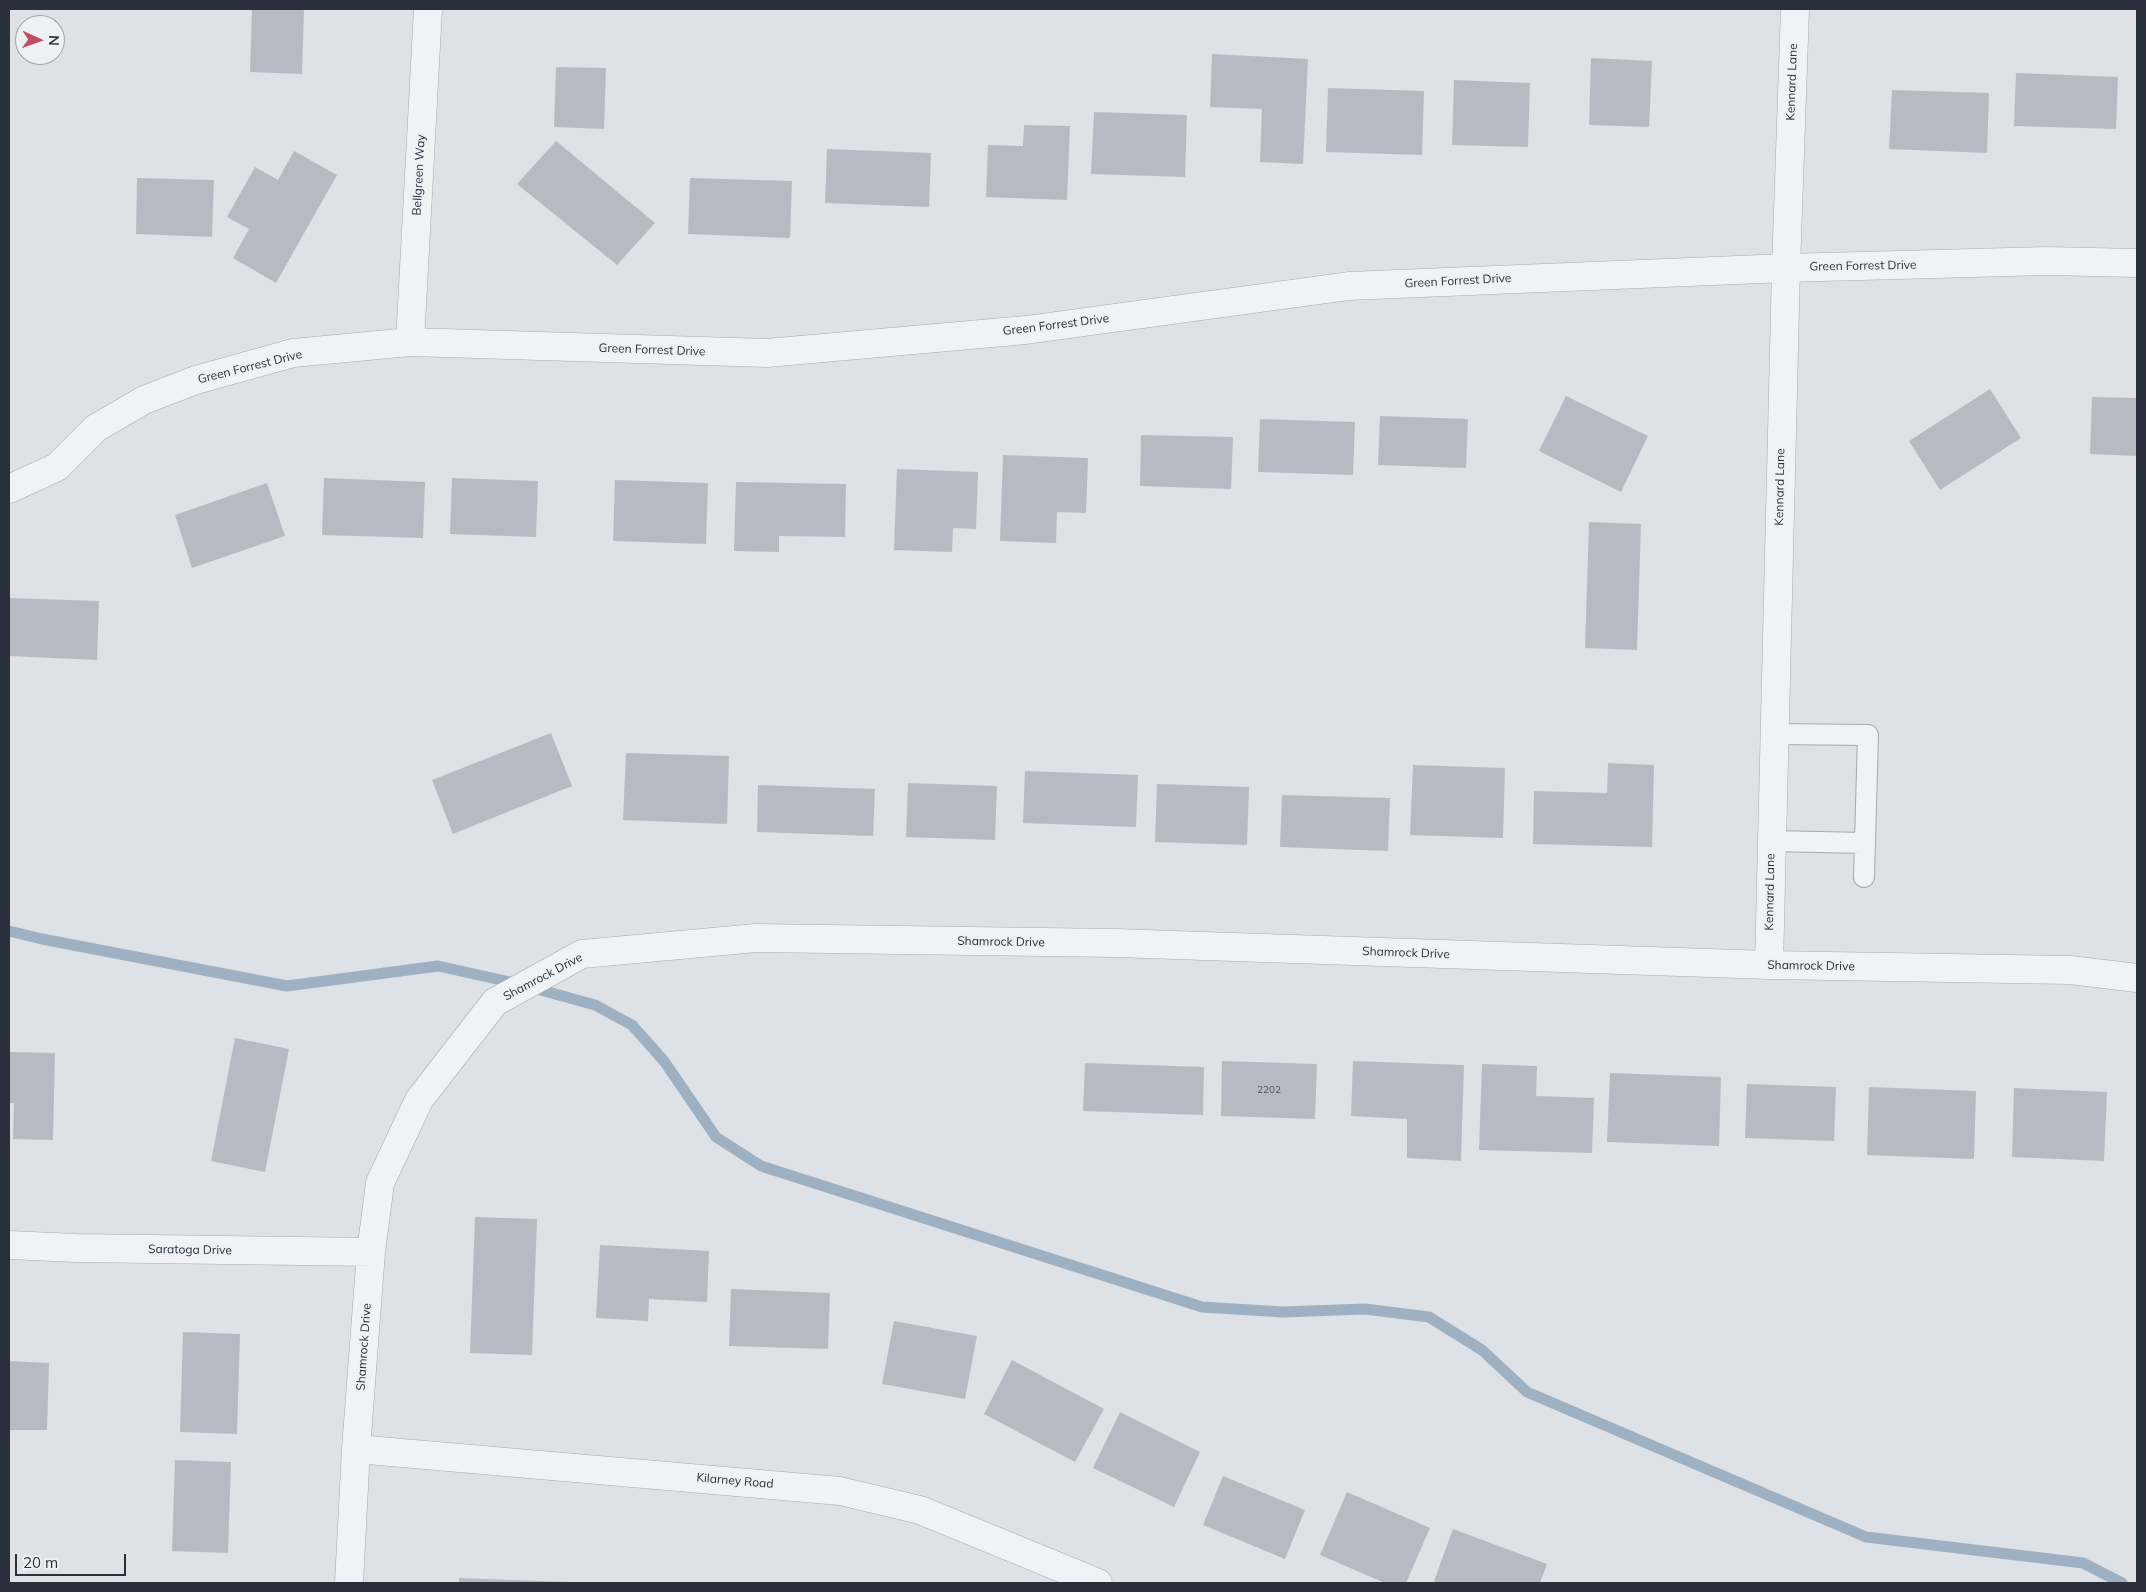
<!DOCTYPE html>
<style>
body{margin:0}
#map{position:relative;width:2146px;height:1592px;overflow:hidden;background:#dee2e6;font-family:Mulish,sans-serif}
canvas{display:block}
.frame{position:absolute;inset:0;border:10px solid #29303c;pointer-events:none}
.north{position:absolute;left:15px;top:15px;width:50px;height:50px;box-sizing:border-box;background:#eef1f4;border:1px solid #9fa4aa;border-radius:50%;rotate:92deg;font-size:14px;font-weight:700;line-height:20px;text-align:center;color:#29303c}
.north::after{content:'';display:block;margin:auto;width:18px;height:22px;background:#c04e63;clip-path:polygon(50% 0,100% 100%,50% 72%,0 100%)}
.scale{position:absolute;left:15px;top:1554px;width:111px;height:22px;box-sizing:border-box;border:2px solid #29303c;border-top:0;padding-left:6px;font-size:15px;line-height:18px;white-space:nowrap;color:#29303c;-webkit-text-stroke:4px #eef1f4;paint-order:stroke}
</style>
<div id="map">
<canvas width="2146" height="1592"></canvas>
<div class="frame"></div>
<div class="north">N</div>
<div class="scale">20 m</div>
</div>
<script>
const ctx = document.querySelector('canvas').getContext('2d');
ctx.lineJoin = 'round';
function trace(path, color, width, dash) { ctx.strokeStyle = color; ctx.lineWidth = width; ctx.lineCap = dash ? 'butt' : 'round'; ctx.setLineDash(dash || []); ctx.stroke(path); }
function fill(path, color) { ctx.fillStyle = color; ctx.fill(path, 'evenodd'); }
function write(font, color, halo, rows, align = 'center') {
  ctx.font = font + ' Mulish,sans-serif'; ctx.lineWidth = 4.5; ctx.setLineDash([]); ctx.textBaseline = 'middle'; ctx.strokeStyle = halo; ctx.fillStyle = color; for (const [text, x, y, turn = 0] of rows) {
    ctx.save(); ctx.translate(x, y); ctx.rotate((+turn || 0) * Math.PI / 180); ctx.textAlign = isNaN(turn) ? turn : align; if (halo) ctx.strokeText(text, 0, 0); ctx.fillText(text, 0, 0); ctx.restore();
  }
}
const stream = new Path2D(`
 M 9,931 L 42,939 L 287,986 L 438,966 L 519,984 L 595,1005 L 632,1025 L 664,1061 L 716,1137 L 761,1166 L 1202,1307 L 1283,1312 L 1365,1309 L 1429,1317 L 1482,1350 L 1527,1392 L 1866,1537 L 2083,1563 L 2122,1583`);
const building = new Path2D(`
 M 252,9 L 304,9 L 302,74 L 250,72 Z
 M 1212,54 L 1308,59 L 1303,164 L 1260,162 L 1262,109 L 1210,107 Z
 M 1591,58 L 1652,61 L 1649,127 L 1589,125 Z
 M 556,67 L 606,68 L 604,129 L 554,127 Z
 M 2016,73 L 2118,77 L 2116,129 L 2014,126 Z
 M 1454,80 L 1530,83 L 1528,147 L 1452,145 Z
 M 1328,88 L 1424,91 L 1422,155 L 1326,152 Z
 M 1892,90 L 1989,93 L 1987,153 L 1889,149 Z
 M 1094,112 L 1187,115 L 1185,177 L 1091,174 Z
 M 1024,125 L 1070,126 L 1067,200 L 986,197 L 988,145 L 1023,146 Z
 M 556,141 L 655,223 L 617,265 L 517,184 Z
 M 827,149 L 931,153 L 929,207 L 825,203 Z
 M 294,151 L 337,175 L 276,283 L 233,258 L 249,229 L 227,217 L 255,167 L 278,180 Z
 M 137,178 L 214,180 L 212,237 L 136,234 Z
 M 690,178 L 792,181 L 790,238 L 688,234 Z
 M 1990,389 L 2021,438 L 1940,490 L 1909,441 Z
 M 1566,396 L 1648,436 L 1621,492 L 1539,451 Z
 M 2092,397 L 2137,398 L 2137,456 L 2090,454 Z
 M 1380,416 L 1468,419 L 1466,468 L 1378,465 Z
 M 1260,419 L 1355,422 L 1353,475 L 1258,472 Z
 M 1141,435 L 1233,437 L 1231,489 L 1140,486 Z
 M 1003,455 L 1088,458 L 1086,513 L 1057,512 L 1056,543 L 1000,541 Z
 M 897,469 L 978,472 L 976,529 L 953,528 L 952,552 L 894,550 Z
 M 324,478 L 425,482 L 423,538 L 322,535 Z
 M 452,478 L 538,481 L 536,537 L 450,534 Z
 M 615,480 L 708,483 L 706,544 L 613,541 Z
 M 736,482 L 846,484 L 845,537 L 779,536 L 779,552 L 734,551 Z
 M 267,483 L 285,536 L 192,568 L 175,515 Z
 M 1589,522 L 1641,524 L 1637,650 L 1585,648 Z
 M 9,598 L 99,601 L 97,660 L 9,656 Z
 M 551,733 L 572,786 L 453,834 L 432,780 Z
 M 626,753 L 729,756 L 727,824 L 623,820 Z
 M 1608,763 L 1654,765 L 1652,847 L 1533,844 L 1534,791 L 1607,793 Z
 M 1413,765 L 1505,768 L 1503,838 L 1410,835 Z
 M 1025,771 L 1138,775 L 1136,827 L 1023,823 Z
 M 908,783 L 997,786 L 995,840 L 906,837 Z
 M 1157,784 L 1249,787 L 1247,845 L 1155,842 Z
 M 758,785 L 875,789 L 873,836 L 757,832 Z
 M 1282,795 L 1390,798 L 1388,851 L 1280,847 Z
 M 235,1038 L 289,1049 L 265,1172 L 211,1161 Z
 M 9,1052 L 55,1053 L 53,1140 L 13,1139 L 14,1103 L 9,1103 Z
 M 1222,1061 L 1317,1064 L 1315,1119 L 1221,1116 Z
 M 1353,1061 L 1464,1065 L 1461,1161 L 1407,1158 L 1407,1119 L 1351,1116 Z
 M 1085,1063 L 1204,1067 L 1203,1115 L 1083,1111 Z
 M 1482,1064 L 1537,1066 L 1536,1096 L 1594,1098 L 1592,1153 L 1479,1150 Z
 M 1610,1073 L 1721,1077 L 1719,1146 L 1607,1142 Z
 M 1747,1084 L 1836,1087 L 1834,1141 L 1745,1138 Z
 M 1869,1087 L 1976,1091 L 1974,1159 L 1867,1155 Z
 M 2014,1088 L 2107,1092 L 2104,1161 L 2012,1157 Z
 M 475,1217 L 537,1219 L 532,1355 L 470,1353 Z
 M 600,1245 L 709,1251 L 707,1302 L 649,1299 L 648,1321 L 596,1318 Z
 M 731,1289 L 830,1293 L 828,1349 L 729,1346 Z
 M 894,1321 L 977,1336 L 965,1399 L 882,1384 Z
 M 183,1332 L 240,1334 L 237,1434 L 180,1432 Z
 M 1012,1360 L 1104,1409 L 1075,1462 L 984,1414 Z
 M 9,1361 L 49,1363 L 47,1430 L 9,1430 Z
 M 1120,1412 L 1200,1452 L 1174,1507 L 1093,1468 Z
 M 175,1460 L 231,1462 L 228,1553 L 172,1551 Z
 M 1223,1476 L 1305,1510 L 1285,1559 L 1203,1525 Z
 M 1347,1492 L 1430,1528 L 1406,1583 L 1385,1583 L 1320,1555 Z
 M 1453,1529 L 1547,1564 L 1540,1583 L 1439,1583 L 1434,1581 Z
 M 459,1578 L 570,1582 L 570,1583 L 459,1583 Z`);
const lane = new Path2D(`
 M 1774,734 L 1868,735 L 1864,877
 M 1772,841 L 1864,843`);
const street = new Path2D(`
 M 410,342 L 428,9
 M 9,489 L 57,467 L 96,428 L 144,400 L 196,380 L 293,353 L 410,342 L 767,353 L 1026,330 L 1349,286 L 1786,268 L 2047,261 L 2137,263
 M 1769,965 L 1786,268 L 1795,9
 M 9,1245 L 77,1248 L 371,1252
 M 356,1449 L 840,1491 L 920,1510 L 1098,1583
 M 349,1583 L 356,1449 L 371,1252 L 380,1183 L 419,1100 L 495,1002 L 582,954 L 756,938 L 1115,943 L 1769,965 L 2070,970 L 2137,978`);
const numberNames = [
 ["2202",1269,1090]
];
const streetNames = [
 ["Kennard Lane",1792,82,-88],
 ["Bellgreen Way",419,175,-87],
 ["Green Forrest Drive",1863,266,-1],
 ["Green Forrest Drive",1458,281,-3],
 ["Green Forrest Drive",1056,325,-7],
 ["Green Forrest Drive",652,350,2],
 ["Green Forrest Drive",250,367,-14],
 ["Kennard Lane",1780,487,-89],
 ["Kennard Lane",1770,892,-89],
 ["Shamrock Drive",1001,942,1],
 ["Shamrock Drive",1406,953,2],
 ["Shamrock Drive",1811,966,1],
 ["Shamrock Drive",543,977,-28],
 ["Saratoga Drive",190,1250,1],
 ["Shamrock Drive",364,1347,-86],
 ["Kilarney Road",735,1481,5]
];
trace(stream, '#9db1c3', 11);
fill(building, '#b6bbc3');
trace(lane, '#a4a9b0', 22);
trace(street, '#a4a9b0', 29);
trace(lane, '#f1f2f5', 20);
trace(street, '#f1f2f5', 28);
write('10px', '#4c535e', null, numberNames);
write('12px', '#29303c', '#eef1f4', streetNames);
</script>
